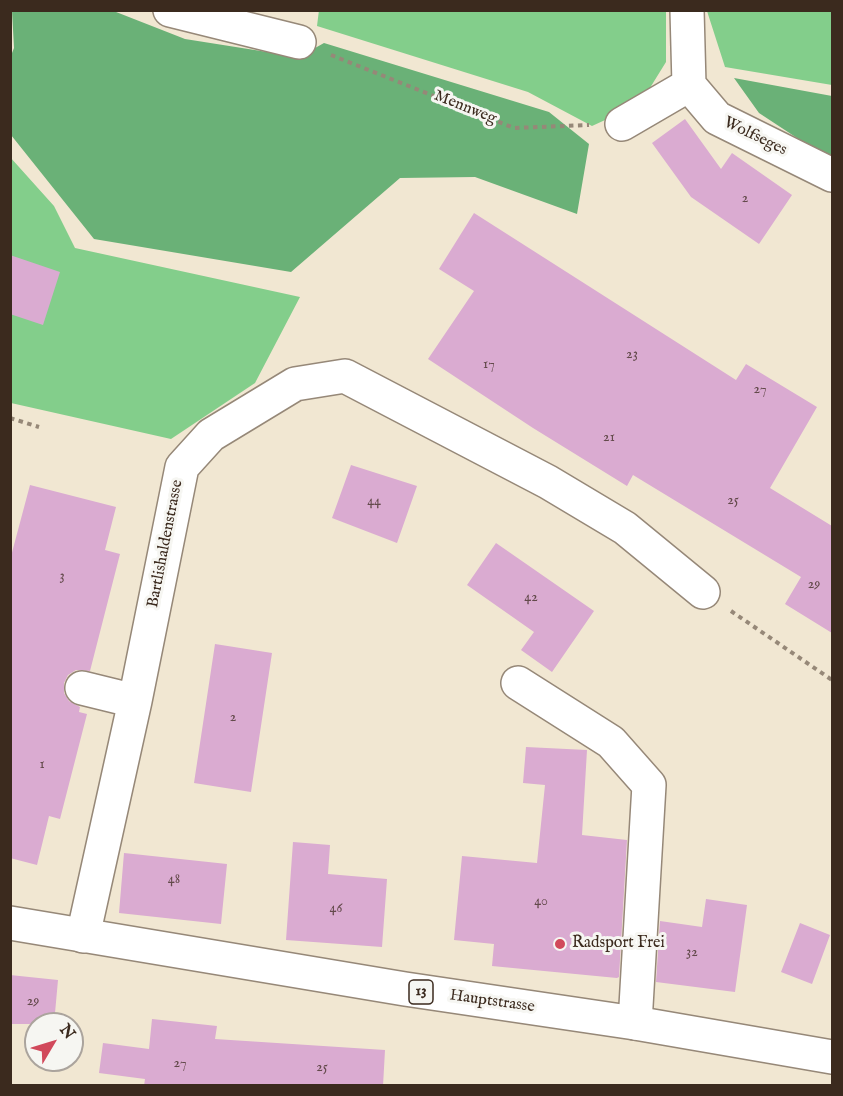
<!DOCTYPE html>
<style>
body{margin:0}
#map{position:relative;width:843px;height:1096px;overflow:hidden;background:#f1e7d2;font-family:"IM FELL English",serif}
canvas{display:block}
.frame{position:absolute;inset:0;border:12px solid #3b2a1e;pointer-events:none}
.north{position:absolute;left:24px;top:1012px;width:60px;height:60px;box-sizing:border-box;background:#f6f6f2;border:2px solid #aba49d;border-radius:50%;rotate:52deg;font-size:16px;font-weight:700;line-height:24px;text-align:center;color:#3b2a1e}
.north::after{content:'';display:block;margin:auto;width:21px;height:27px;background:#d1495b;clip-path:polygon(50% 0,100% 100%,50% 72%,0 100%)}
</style>
<div id="map">
<canvas width="843" height="1096"></canvas>
<div class="frame"></div>
<div class="north">N</div>
</div>
<script>
const ctx = document.querySelector('canvas').getContext('2d');
ctx.lineJoin = 'round';
function fill(path, color) { ctx.fillStyle = color; ctx.fill(path, 'evenodd'); }
function trace(path, color, width, dash) { ctx.strokeStyle = color; ctx.lineWidth = width; ctx.lineCap = dash ? 'butt' : 'round'; ctx.setLineDash(dash || []); ctx.stroke(path); }
function write(font, color, halo, rows, align = 'center') {
  ctx.font = font + ' "IM FELL English",serif'; ctx.lineWidth = 6; ctx.setLineDash([]); ctx.textBaseline = 'middle'; ctx.strokeStyle = halo; ctx.fillStyle = color; for (const [text, x, y, turn = 0] of rows) {
    ctx.save(); ctx.translate(x, y); ctx.rotate((+turn || 0) * Math.PI / 180); ctx.textAlign = isNaN(turn) ? turn : align; if (halo) ctx.strokeText(text, 0, 0); ctx.fillText(text, 0, 0); ctx.restore();
  }
}
const green = new Path2D(`
 M 319,10 L 666,11 L 666,62 L 640,104 L 592,126 L 528,92 L 317,26 Z
 M 707,11 L 832,11 L 832,85 L 725,67 Z
 M 10,157 L 54,206 L 75,248 L 300,297 L 255,383 L 171,439 L 11,403 Z`);
const forest = new Path2D(`
 M 111,10 L 185,39 L 299,57 L 324,43 L 549,112 L 589,144 L 577,214 L 475,177 L 400,178 L 291,272 L 94,239 L 11,135 L 10,58 L 14,48 L 12,11 Z
 M 734,78 L 832,96 L 832,161 L 759,113 Z`);
const building = new Path2D(`
 M 685,119 L 721,169 L 732,153 L 792,195 L 759,244 L 691,197 L 652,143 Z
 M 474,213 L 736,380 L 746,364 L 817,407 L 770,488 L 832,526 L 832,633 L 785,604 L 801,577 L 633,475 L 627,486 L 533,428 L 428,359 L 474,291 L 439,269 Z
 M 10,255 L 60,272 L 43,325 L 10,314 Z
 M 351,465 L 417,486 L 397,543 L 332,518 Z
 M 30,485 L 116,507 L 105,550 L 120,554 L 90,671 L 76,670 L 68,675 L 64,683 L 64,693 L 69,701 L 80,707 L 79,712 L 87,714 L 60,819 L 49,816 L 37,865 L 10,858 L 10,560 Z
 M 496,543 L 594,611 L 552,672 L 521,650 L 534,632 L 467,585 Z
 M 215,644 L 272,653 L 251,792 L 194,783 Z
 M 526,747 L 587,750 L 582,835 L 627,840 L 619,977 L 617,978 L 492,966 L 494,944 L 454,940 L 462,856 L 537,863 L 545,785 L 523,783 Z
 M 293,842 L 330,845 L 328,874 L 387,879 L 382,947 L 286,940 Z
 M 124,853 L 227,864 L 221,924 L 119,913 Z
 M 706,899 L 747,905 L 735,992 L 656,982 L 660,921 L 702,927 Z
 M 800,923 L 830,935 L 812,984 L 781,972 Z
 M 10,975 L 58,980 L 54,1024 L 10,1024 Z
 M 152,1019 L 217,1026 L 215,1039 L 385,1050 L 383,1086 L 144,1086 L 145,1079 L 99,1073 L 103,1043 L 149,1049 Z`);
const path = new Path2D(`
 M 331,55 L 514,128 L 589,125
 M 10,418 L 39,427
 M 731,611 L 832,680`);
const minor = new Path2D(`
 M 170,10 L 299,42
 M 687,10 L 689,85
 M 689,85 L 717,118 L 832,175
 M 622,124 L 689,85
 M 518,683 L 611,742 L 649,785 L 635,1023
 M 82,688 L 135,701
 M 83,936 L 135,701 L 182,467 L 211,435 L 295,384 L 345,376 L 548,482 L 625,528 L 703,592`);
const major = new Path2D(`
 M 10,923 L 405,989 L 635,1023 L 832,1057`);
const markers = [
 [560,944,6,"#d1495b"]
];
const numberNames = [
 ["2",745,199],
 ["23",632,355],
 ["17",489,365],
 ["27",760,390],
 ["21",609,438],
 ["25",733,501],
 ["44",374,502],
 ["3",62,577],
 ["29",814,585],
 ["42",531,598],
 ["2",233,718],
 ["1",42,765],
 ["48",174,880],
 ["40",541,902],
 ["46",336,909],
 ["32",692,953],
 ["29",33,1002],
 ["27",180,1064],
 ["25",322,1068]
];
const shields = [
 [421,992,24]
];
const shieldNames = [
 ["13",421,992]
];
const streetNames = [
 ["Mennweg",465,108,22],
 ["Wolfseges",755,137,26],
 ["Bartlishaldenstrasse",166,544,-79],
 ["Hauptstrasse",492,1002,8]
];
const poiNames = [
 ["Radsport Frei",572,944]
];
fill(green, '#83ce8b');
fill(forest, '#6ab177');
fill(building, '#daabd1');
trace(minor, '#968878', 36);
trace(major, '#968878', 36);
trace(path, '#968878', 4, [4.5, 4.5]);
trace(minor, '#fff', 33);
trace(major, '#fff', 33);
for (const [x, y, r, color] of markers) { const dot = new Path2D(); dot.arc(x, y, r, 0, 2 * Math.PI); ctx.fillStyle = color; ctx.fill(dot); trace(dot, '#f6f6f2', 2); }
write('14px', '#634a4b', null, numberNames);
for (const [x, y, w] of shields) { const box = new Path2D(); box.roundRect(x - w / 2, y - 12, w, 24, 4.5); ctx.fillStyle = '#f6f6f2'; ctx.fill(box); trace(box, '#3b2a1e', 1.5); }
write('bold 15px', '#3b2a1e', null, shieldNames);
write('16px', '#3b2a1e', '#f6f6f2', streetNames);
write('16px', '#3b2a1e', '#f6f6f2', poiNames, 'left');
</script>
